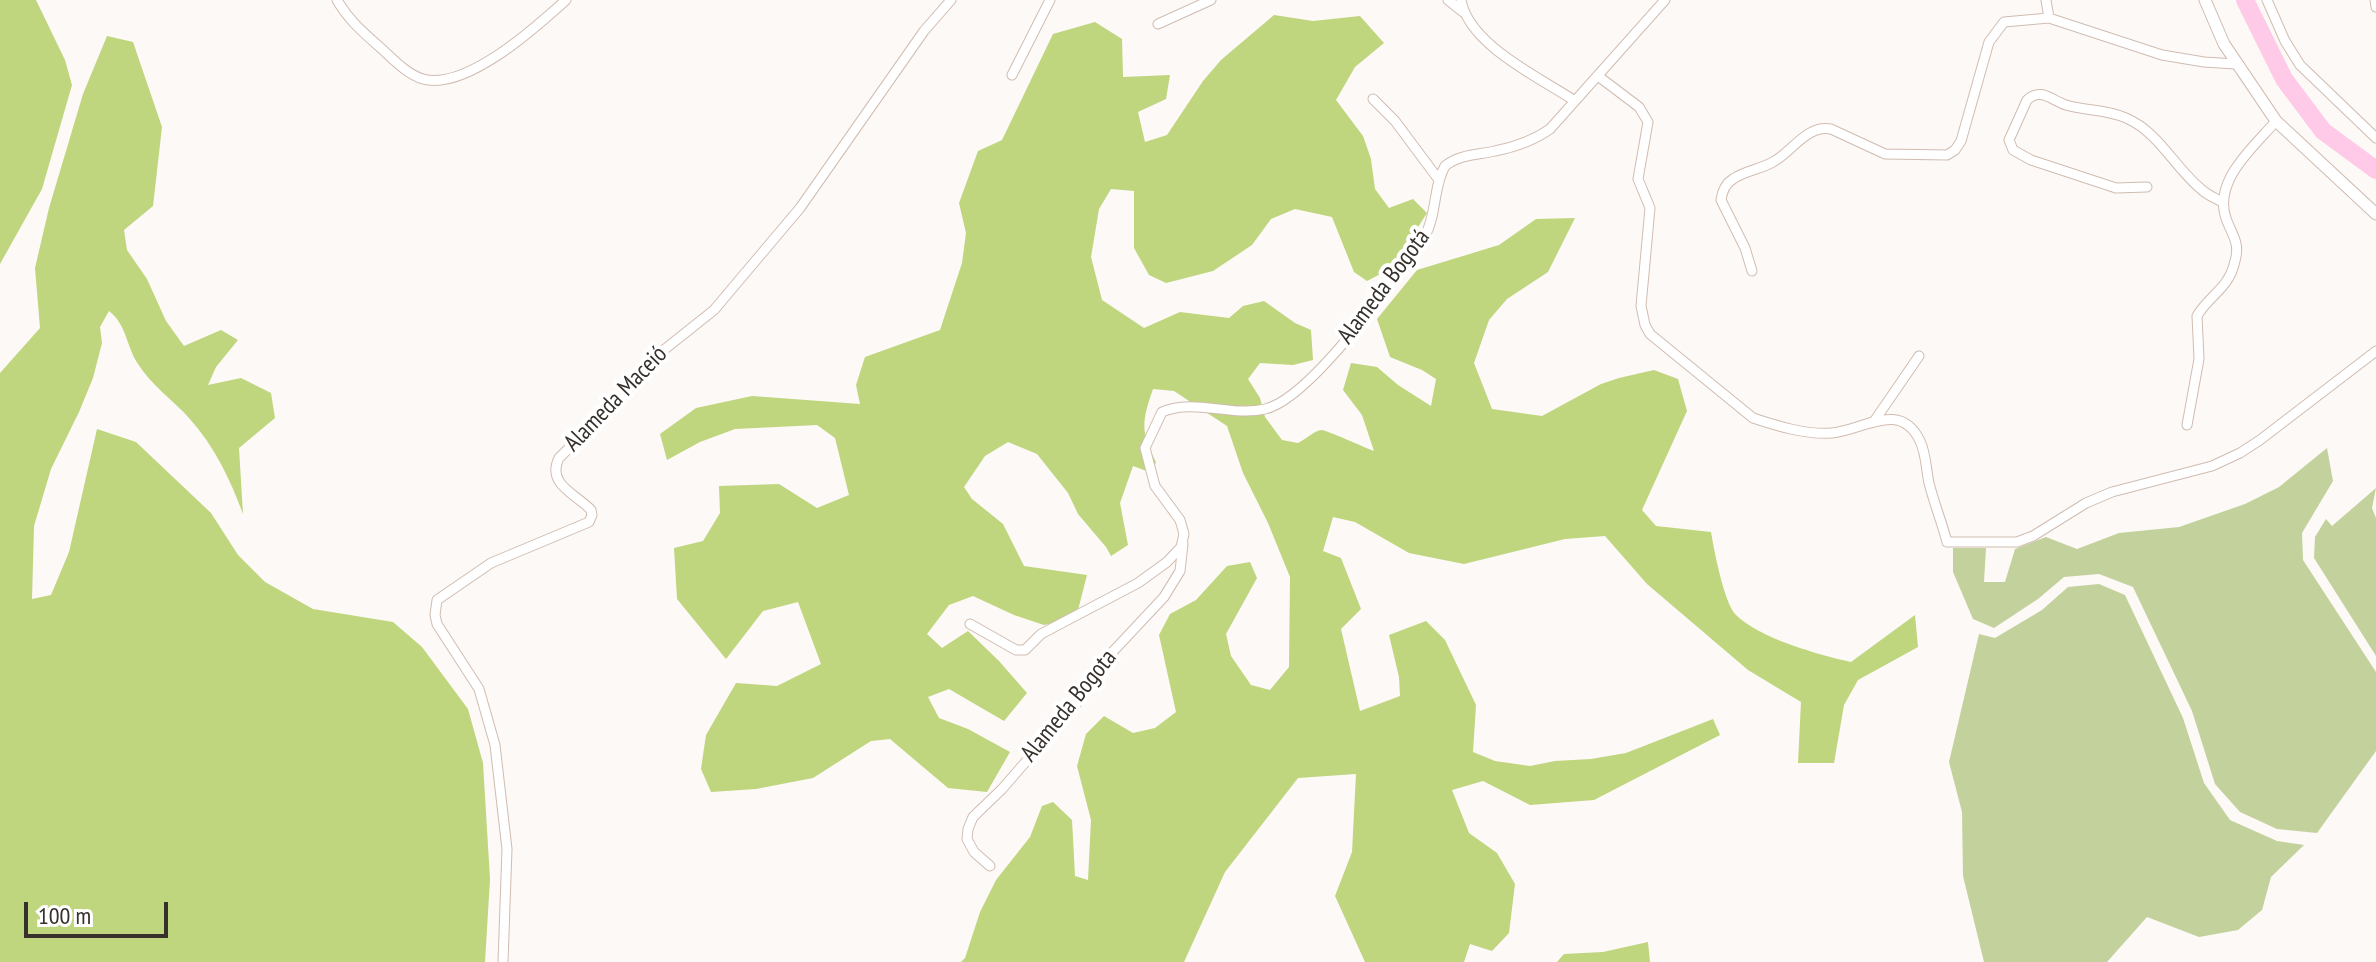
<!DOCTYPE html>
<meta charset="utf-8">
<style>
body{margin:0}
#map{position:relative;width:2376px;height:962px;overflow:hidden;background:#fdf9f6;font-family:"PT Sans Narrow",sans-serif}
canvas{display:block}
.scale{position:absolute;left:24px;top:902px;width:144px;height:36px;box-sizing:border-box;border:4px solid #37302b;border-top:0;padding-left:10px;font-size:24px;line-height:28px;white-space:nowrap;color:#37302b;-webkit-text-stroke:6px #fff;paint-order:stroke}
</style>
<div id="map">
<canvas width="2376" height="962"></canvas>
<div class="scale">100 m</div>
</div>
<script>
const ctx = document.querySelector('canvas').getContext('2d');
ctx.lineJoin = 'round';
function fill(path, color) { ctx.fillStyle = color; ctx.fill(path, 'evenodd'); }
function trace(path, color, width, dash) { ctx.strokeStyle = color; ctx.lineWidth = width; ctx.lineCap = dash ? 'butt' : 'round'; ctx.setLineDash(dash || []); ctx.stroke(path); }
function write(font, color, halo, rows, align = 'center') {
  ctx.font = font + ' "PT Sans Narrow",sans-serif'; ctx.lineWidth = 8; ctx.setLineDash([]); ctx.textBaseline = 'middle'; ctx.strokeStyle = halo; ctx.fillStyle = color; for (const [text, x, y, turn = 0] of rows) {
    ctx.save(); ctx.translate(x, y); ctx.rotate((+turn || 0) * Math.PI / 180); ctx.textAlign = isNaN(turn) ? turn : align; if (halo) ctx.strokeText(text, 0, 0); ctx.fillText(text, 0, 0); ctx.restore();
  }
}
const green = new Path2D(`
 M 2327,448 L 2333,481 L 2302,533 L 2303,560 L 2376,672 L 2376,751 L 2317,833 L 2277,829 L 2240,812 L 2215,784 L 2192,711 L 2133,587 L 2099,574 L 2064,577 L 2038,599 L 1994,628 L 1973,619 L 1953,572 L 1953,548 L 1986,548 L 1984,582 L 2005,582 L 2015,549 L 2046,537 L 2077,549 L 2119,533 L 2179,527 L 2245,504 L 2279,487 Z
 M 2376,488 L 2372,508 L 2376,518 L 2376,656 L 2314,558 L 2315,537 L 2326,519 L 2332,526 Z
 M 2099,584 L 2125,595 L 2183,718 L 2204,783 L 2230,820 L 2277,841 L 2304,845 L 2271,877 L 2262,910 L 2238,930 L 2199,937 L 2147,917 L 2107,962 L 1984,962 L 1963,876 L 1962,812 L 1949,762 L 1979,634 L 1995,638 L 2042,610 L 2068,587 Z`);
const forest = new Path2D(`
 M 0,0 L 36,0 L 65,60 L 72,85 L 42,189 L 0,264 Z
 M 1274,15 L 1313,21 L 1360,16 L 1384,43 L 1355,67 L 1336,100 L 1363,136 L 1371,159 L 1375,189 L 1389,208 L 1413,199 L 1427,213 L 1392,268 L 1367,281 L 1354,272 L 1332,217 L 1295,209 L 1271,219 L 1252,245 L 1213,271 L 1166,283 L 1149,275 L 1134,248 L 1134,191 L 1111,189 L 1099,209 L 1091,257 L 1102,300 L 1144,328 L 1180,312 L 1229,318 L 1243,306 L 1264,301 L 1295,323 L 1311,330 L 1313,360 L 1293,365 L 1260,363 L 1248,379 L 1260,398 L 1265,417 L 1282,440 L 1298,443 C 1305,440 1314,431 1321,430 C 1325,429 1365,448 1374,451 L 1362,415 L 1343,390 L 1351,363 L 1377,367 L 1398,385 L 1431,406 L 1436,379 L 1422,370 L 1390,357 L 1377,319 L 1417,270 L 1499,245 L 1536,219 L 1575,218 L 1548,272 L 1507,299 L 1489,320 L 1474,363 L 1492,409 L 1542,416 L 1601,384 L 1619,378 L 1654,370 L 1678,379 L 1687,411 L 1642,510 L 1656,526 L 1711,532 C 1714,550 1724,603 1736,615 C 1759,638 1819,655 1851,662 L 1915,615 L 1918,647 L 1858,680 L 1844,705 L 1834,763 L 1798,763 L 1801,702 L 1748,670 L 1647,584 L 1605,536 L 1565,539 L 1464,564 L 1409,553 L 1355,522 L 1333,517 L 1323,551 L 1341,558 L 1361,609 L 1341,629 L 1360,711 L 1400,696 L 1399,677 L 1389,635 L 1426,621 L 1445,640 L 1476,705 L 1473,752 L 1495,761 L 1530,766 L 1555,761 L 1591,759 L 1626,753 L 1713,719 L 1720,735 L 1594,800 L 1530,805 L 1483,781 L 1452,790 L 1469,833 L 1497,853 L 1515,884 L 1509,933 L 1492,951 L 1470,944 L 1464,962 L 1365,962 L 1335,896 L 1352,852 L 1356,774 L 1298,778 L 1225,872 L 1184,962 L 961,962 L 965,958 L 980,912 L 996,880 L 1030,837 L 1042,806 L 1053,802 L 1072,820 L 1075,876 L 1088,880 L 1091,820 L 1077,766 L 1086,734 L 1104,716 L 1133,733 L 1155,728 L 1176,712 L 1159,635 L 1170,614 L 1196,600 L 1227,566 L 1250,562 L 1257,578 L 1226,634 L 1231,656 L 1251,685 L 1270,690 L 1289,667 L 1290,577 L 1268,523 L 1243,473 L 1227,426 L 1174,391 L 1153,389 C 1142,421 1140,431 1156,462 L 1152,473 L 1133,466 L 1120,503 L 1128,545 L 1111,556 L 1106,547 L 1078,514 L 1068,493 L 1037,454 L 1008,442 L 985,456 L 964,487 L 972,499 L 1003,524 L 1024,566 L 1087,575 L 1076,618 L 1044,625 L 1014,615 L 973,596 L 949,605 L 927,634 L 942,648 L 968,631 L 999,661 L 1027,693 L 1004,721 L 949,689 L 928,697 L 939,718 L 968,729 L 1010,752 L 987,792 L 948,788 L 890,739 L 871,741 L 813,778 L 756,789 L 711,792 L 701,769 L 706,735 L 736,683 L 777,686 L 821,664 L 798,602 L 763,611 L 726,659 L 677,599 L 674,548 L 703,541 L 720,513 L 719,486 L 779,484 L 817,508 L 849,495 L 835,438 L 817,425 L 735,429 L 700,442 L 667,460 L 660,434 L 696,408 L 752,396 L 860,404 L 856,385 L 865,357 L 940,330 L 962,263 L 966,233 L 959,203 L 978,151 L 1002,140 L 1053,34 L 1095,22 L 1122,39 L 1123,77 L 1170,75 L 1166,99 L 1138,112 L 1145,142 L 1167,135 L 1203,81 L 1221,60 Z
 M 107,36 L 133,42 L 162,127 L 153,206 L 124,230 L 127,250 L 147,279 L 166,321 L 184,346 L 221,330 L 238,340 L 216,367 L 208,385 L 241,378 L 271,393 L 275,418 L 239,448 L 243,514 C 230,479 215,447 189,418 C 173,400 151,385 138,364 C 126,346 127,325 109,311 L 100,327 L 102,343 L 93,378 L 79,412 L 51,469 L 34,526 L 32,599 L 51,595 L 69,552 L 97,429 L 136,442 L 211,513 L 238,555 L 265,582 L 313,609 L 393,622 L 422,647 L 468,709 L 483,763 L 490,879 L 485,962 L 0,962 L 0,373 L 40,328 L 35,268 L 49,208 L 83,94 Z
 M 1648,942 L 1650,962 L 1557,962 L 1564,954 L 1603,952 Z`);
const river = new Path2D(`
 M 2245,0 L 2284,79 L 2323,131 L 2376,170`);
const minor = new Path2D(`
 M 337,0 C 349,21 365,34 383,50 C 394,60 408,75 423,79 C 466,91 536,27 566,0
 M 1448,0 L 1463,12
 M 1461,0 C 1469,45 1539,77 1575,101
 M 2046,0 L 2049,18
 M 2267,0 L 2285,41 L 2300,65 L 2376,138
 M 2375,0 L 2376,7
 M 1158,24 L 1211,0
 M 1012,75 L 1050,0
 M 1598,76 L 1639,107 L 1648,122 L 1638,179 L 1650,208 L 1641,306 L 1645,325 L 1650,334 L 1753,418 C 1777,426 1806,435 1832,433 C 1862,431 1900,399 1920,441 C 1926,453 1926,469 1929,483 C 1934,503 1942,523 1947,542 L 2017,542 L 2033,536 L 2086,503 L 2112,492 L 2212,466 L 2240,453 L 2260,440 L 2376,351
 M 1373,99 L 1395,121 L 1439,180
 M 2147,187 L 2116,188 L 2031,160 L 2013,150 L 2009,140 L 2027,100 C 2041,87 2051,100 2066,105 C 2085,111 2106,109 2126,118 C 2159,132 2174,167 2201,189 C 2207,195 2215,198 2222,202
 M 1752,271 L 1745,248 L 1721,200 C 1722,192 1725,184 1733,179 C 1744,171 1761,169 1773,162 C 1793,151 1806,125 1831,129 L 1885,154 L 1947,155 L 1955,150 L 1961,141 L 1989,42 L 2004,22 L 2049,18 L 2162,55 L 2204,62 L 2235,64
 M 1875,420 L 1919,356
 M 2187,425 L 2199,359 L 2197,316 C 2209,295 2229,289 2235,261 C 2240,244 2233,236 2227,221 C 2211,182 2253,148 2276,121
 M 970,624 L 1016,650 L 1025,650 L 1041,634 L 1138,583 L 1167,562 L 1181,547 L 1184,534 L 1180,520 L 1155,486 L 1145,448 L 1162,412 C 1194,398 1231,417 1265,409 C 1310,399 1397,276 1425,236 C 1437,214 1433,187 1445,166 C 1460,154 1478,155 1495,151 C 1515,147 1533,141 1550,129 L 1665,0
 M 990,866 L 974,852 L 967,839 L 968,829 L 973,817 L 1002,789 L 1077,703 L 1105,660 L 1164,597 L 1180,571 L 1183,544
 M 503,962 L 507,849 L 495,745 L 479,689 L 437,624 L 435,615 L 437,600 L 491,563 L 589,522 L 592,515 L 591,510 C 576,494 546,484 559,458 L 626,392 L 660,353 L 714,310 L 800,208 L 924,31 L 951,0`);
const tertiary = new Path2D(`
 M 2205,0 L 2224,44 L 2276,121 L 2376,214`);
const streetNames = [
 ["Alameda Bogotá",1384,287,-53],
 ["Alameda Maceió",616,399,-46],
 ["Alameda Bogota",1069,706,-51]
];
fill(green, '#c3d19d');
fill(forest, '#bfd57e');
trace(river, '#fecae7', 18);
trace(minor, '#d0bcb1', 11);
trace(tertiary, '#d0bcb1', 13);
trace(minor, '#fff', 9);
trace(tertiary, '#fff', 11);
write('24px', '#37302b', '#fff', streetNames);
</script>
